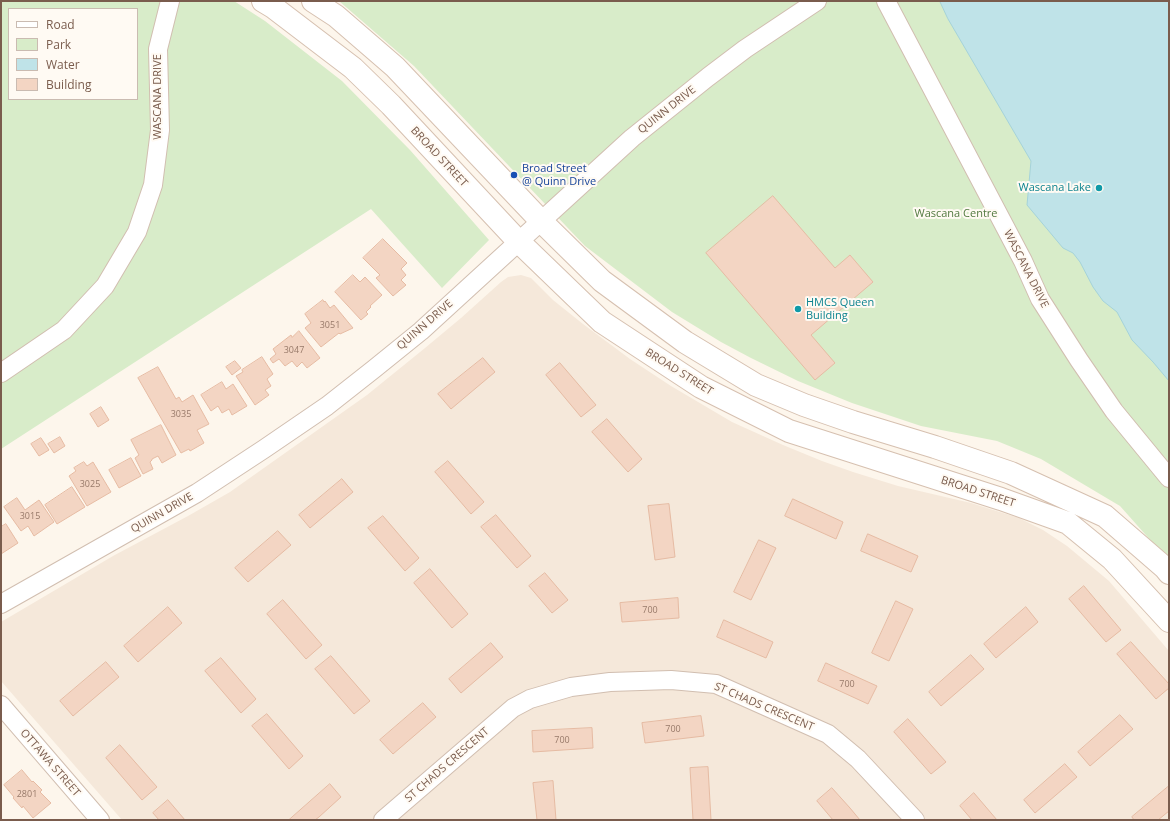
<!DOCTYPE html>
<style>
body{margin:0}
#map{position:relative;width:1170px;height:821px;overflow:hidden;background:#fdf6ec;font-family:"Open Sans",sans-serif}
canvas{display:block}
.frame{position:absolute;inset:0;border:2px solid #7a5c4d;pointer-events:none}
.legend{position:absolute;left:8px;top:8px;width:130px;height:92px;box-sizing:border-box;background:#fffaf3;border:1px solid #cabbb1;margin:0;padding:5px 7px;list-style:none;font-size:12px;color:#7a5c4d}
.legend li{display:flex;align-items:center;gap:8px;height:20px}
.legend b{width:20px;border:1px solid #cabbb1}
</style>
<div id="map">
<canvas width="1170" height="821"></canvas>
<div class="frame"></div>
<ul class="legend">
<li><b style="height:5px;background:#fff"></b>Road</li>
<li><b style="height:11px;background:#d8ecc9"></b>Park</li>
<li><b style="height:11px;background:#bfe3e8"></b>Water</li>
<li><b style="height:11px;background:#f3d5c3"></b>Building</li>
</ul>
</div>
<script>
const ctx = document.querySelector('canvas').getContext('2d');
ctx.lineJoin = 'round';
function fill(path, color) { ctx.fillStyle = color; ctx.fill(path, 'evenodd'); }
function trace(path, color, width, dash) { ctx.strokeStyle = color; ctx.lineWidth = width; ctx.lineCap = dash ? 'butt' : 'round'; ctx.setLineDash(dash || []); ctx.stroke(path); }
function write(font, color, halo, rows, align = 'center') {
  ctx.font = font + ' "Open Sans",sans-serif'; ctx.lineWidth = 4; ctx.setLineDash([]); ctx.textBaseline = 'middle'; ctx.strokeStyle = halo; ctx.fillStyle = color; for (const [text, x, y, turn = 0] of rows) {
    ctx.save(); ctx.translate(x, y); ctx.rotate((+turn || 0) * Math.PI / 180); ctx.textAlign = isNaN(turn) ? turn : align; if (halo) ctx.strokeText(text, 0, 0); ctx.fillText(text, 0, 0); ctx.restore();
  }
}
const residential = new Path2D(`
 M 521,275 L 531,278 L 553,300 L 583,324 L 630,359 L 671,386 L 732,422 L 783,445 L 822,461 L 853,472 L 898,486 L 971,503 L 1019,518 L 1043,530 L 1067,546 L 1109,581 L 1169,651 L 1169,820 L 122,820 L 1,681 L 1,622 L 113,556 L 188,516 L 230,492 L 367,395 L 425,348 L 461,318 L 501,282 L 508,277 Z`);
const green = new Path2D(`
 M 1,1 L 234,1 L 265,21 L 342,81 L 410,150 L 489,240 L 442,288 L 371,209 L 1,449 ZM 9,9 L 137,9 L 137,99 L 9,99 Z
 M 339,1 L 1169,1 L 1169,561 L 1120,506 L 1041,459 L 997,441 L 921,426 L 852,403 L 798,381 L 751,358 L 721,342 L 672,312 L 585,246 L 414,66 Z`);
const water = new Path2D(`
 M 940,1 L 1169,1 L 1169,381 L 1153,362 L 1132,340 L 1117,312 L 1103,301 L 1093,287 L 1080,262 L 1073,253 L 1063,248 L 1027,205 L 1031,161 L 948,19 Z`);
const building = new Path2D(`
 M 773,196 L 835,268 L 850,255 L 873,282 L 811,335 L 835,363 L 815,380 L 706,253 Z
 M 383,239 L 407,263 L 401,269 L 406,275 L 401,280 L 406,285 L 393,296 L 376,278 L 380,275 L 363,258 Z
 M 353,275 L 360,282 L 365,277 L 382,295 L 370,306 L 371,307 L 366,312 L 368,314 L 361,320 L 335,292 Z
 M 323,300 L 324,302 L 325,301 L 330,308 L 334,305 L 353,328 L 340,334 L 339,333 L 321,347 L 305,328 L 311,323 L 305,314 Z
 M 299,331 L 320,358 L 307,368 L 302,362 L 297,367 L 292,361 L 285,366 L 279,359 L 273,363 L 270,359 L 276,354 L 273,349 L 291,335 L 292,337 Z
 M 262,357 L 273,374 L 267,379 L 271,386 L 265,390 L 269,395 L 255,405 L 236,376 L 243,372 L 242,370 Z
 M 483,358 L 495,372 L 451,409 L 438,394 Z
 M 235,361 L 241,368 L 232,375 L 226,367 Z
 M 560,363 L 596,405 L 581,417 L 546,375 Z
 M 158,367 L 176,399 L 179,397 L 182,402 L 193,395 L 209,424 L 197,430 L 204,443 L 190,451 L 189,449 L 181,453 L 138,378 Z
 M 222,382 L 226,389 L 233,384 L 247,406 L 232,415 L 229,409 L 222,413 L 218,406 L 211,411 L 201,395 Z
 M 101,407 L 109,420 L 98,427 L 90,414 Z
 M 607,419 L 642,459 L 628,472 L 592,432 Z
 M 161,425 L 176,455 L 162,463 L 158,456 L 152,459 L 152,460 L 150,462 L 153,469 L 143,474 L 135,458 L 139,455 L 131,440 Z
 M 60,437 L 65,446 L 54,453 L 48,444 Z
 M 41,438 L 49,450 L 39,456 L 31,444 Z
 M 131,458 L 141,476 L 119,488 L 109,470 Z
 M 448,461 L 484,502 L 471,514 L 435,472 Z
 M 84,462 L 87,466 L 93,462 L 111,492 L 87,506 L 69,476 L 76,471 L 74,468 Z
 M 342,479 L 353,492 L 310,528 L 299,515 Z
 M 72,487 L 85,507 L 57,524 L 45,505 Z
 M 17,498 L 25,510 L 39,500 L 54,522 L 34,536 L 28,526 L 21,531 L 4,507 Z
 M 793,499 L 843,522 L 836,539 L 785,516 Z
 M 669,504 L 675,557 L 655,560 L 648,506 Z
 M 496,515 L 531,556 L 517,568 L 481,527 Z
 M 383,516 L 419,558 L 405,571 L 368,528 Z
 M 6,524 L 18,543 L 1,554 L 1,527 Z
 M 278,531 L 291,545 L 248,582 L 235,568 Z
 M 868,534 L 918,556 L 911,572 L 861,551 Z
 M 759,540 L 776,548 L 751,600 L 734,592 Z
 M 430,569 L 468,614 L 452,628 L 414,583 Z
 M 545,573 L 568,600 L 552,613 L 529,586 Z
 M 1084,586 L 1121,630 L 1106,642 L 1069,599 Z
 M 678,598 L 679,618 L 622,622 L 620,603 Z
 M 283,600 L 322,645 L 306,659 L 267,614 Z
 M 896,601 L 913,609 L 889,661 L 872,653 Z
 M 168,607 L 182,623 L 138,662 L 124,646 Z
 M 1026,607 L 1038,622 L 996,658 L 984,644 Z
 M 724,620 L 773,642 L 766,658 L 717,637 Z
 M 1131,642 L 1169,684 L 1169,688 L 1156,699 L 1117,654 Z
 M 491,643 L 503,657 L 461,693 L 449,679 Z
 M 971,655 L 984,669 L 941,706 L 929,692 Z
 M 331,656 L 370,701 L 354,714 L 315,669 Z
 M 221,658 L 256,699 L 241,713 L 205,671 Z
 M 106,662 L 119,677 L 73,716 L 60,701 Z
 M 826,663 L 877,686 L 868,704 L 818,681 Z
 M 423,703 L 436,717 L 393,754 L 380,740 Z
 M 267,714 L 303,756 L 289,769 L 252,726 Z
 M 1120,715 L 1133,729 L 1090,766 L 1078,752 Z
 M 701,716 L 704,736 L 645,743 L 642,723 Z
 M 908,719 L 946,762 L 931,774 L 894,732 Z
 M 592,728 L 593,748 L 533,752 L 532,731 Z
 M 120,745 L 157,787 L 142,800 L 106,758 Z
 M 1065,764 L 1077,777 L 1035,813 L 1024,800 Z
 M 708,767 L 711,820 L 693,820 L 690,768 Z
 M 22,770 L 32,782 L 33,781 L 42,790 L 40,792 L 51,803 L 33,818 L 23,806 L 22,808 L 13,798 L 14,797 L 4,785 Z
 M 553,781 L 556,820 L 537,820 L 533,783 Z
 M 330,784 L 341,797 L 319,817 L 315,820 L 289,820 Z
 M 1169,786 L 1169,811 L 1158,820 L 1134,820 L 1132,817 Z
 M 832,788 L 850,808 L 860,820 L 833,820 L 817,801 Z
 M 974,793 L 997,820 L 972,820 L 960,806 Z
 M 168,800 L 185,820 L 159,820 L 153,813 Z`);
const street = new Path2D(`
 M 886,1 L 1023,261 L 1040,299 L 1079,360 L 1114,411 L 1169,478
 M 1,373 L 64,330 L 105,286 L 137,232 L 153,185 L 160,130 L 158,49 L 170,1
 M 1,604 L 197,493 L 264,449 L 327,406 L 374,369 L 421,331 L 632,138 L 708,77 L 745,49 L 817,1
 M 1,705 L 100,820
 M 383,820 L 513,708 L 530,699 L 571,687 L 610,682 L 671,680 L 716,684 L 828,734 L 858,759 L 915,820`);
const secondary = new Path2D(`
 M 263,1 L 273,7 L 353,68 L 391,105 L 518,241 L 602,322 L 701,387 L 789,431 L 1001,499 L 1068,523 L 1112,559 L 1169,621
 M 313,1 L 336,16 L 395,67 L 541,221 L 602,281 L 685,342 L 756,385 L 804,405 L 853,422 L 935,447 L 1011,473 L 1105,516 L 1165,568 L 1169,573`);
const markers = [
 [514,175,4,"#1a4fb4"],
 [1099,188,4,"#0f9aa8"],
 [798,309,4,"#0f9aa8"]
];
const numberNames = [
 ["3051",330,325],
 ["3047",294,350],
 ["3035",181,414],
 ["3025",90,484],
 ["3015",30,516],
 ["700",650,610],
 ["700",847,684],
 ["700",673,729],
 ["700",562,740],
 ["2801",27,794]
];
const streetNames = [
 ["WASCANA DRIVE",158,97,-90],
 ["QUINN DRIVE",667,110,-38],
 ["BROAD STREET",439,157,47],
 ["WASCANA DRIVE",1026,269,63],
 ["QUINN DRIVE",425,325,-41],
 ["BROAD STREET",679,372,32],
 ["BROAD STREET",978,492,18],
 ["QUINN DRIVE",162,513,-30],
 ["ST CHADS CRESCENT",764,707,23],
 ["OTTAWA STREET",50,763,49],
 ["ST CHADS CRESCENT",447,765,-41]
];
const transitNames = [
 ["Broad Street",522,169],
 ["@ Quinn Drive",522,182]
];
const cultureNames = [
 ["Wascana Lake",1091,188],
 ["HMCS Queen",806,303,"left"],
 ["Building",806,316,"left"]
];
const parkNames = [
 ["Wascana Centre",956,214]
];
fill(residential, '#f5e8da');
fill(green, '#d8ecc9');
fill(water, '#bfe3e8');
trace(water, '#a5d3da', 1);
fill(building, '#f3d5c3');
trace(building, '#e6bba3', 1);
trace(street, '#d1beb0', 20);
trace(secondary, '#d6c0b0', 24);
trace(street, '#fff', 18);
trace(secondary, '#fff', 22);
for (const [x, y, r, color] of markers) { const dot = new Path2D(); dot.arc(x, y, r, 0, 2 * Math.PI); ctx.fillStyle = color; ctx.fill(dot); trace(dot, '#fffaf3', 1.5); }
write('9px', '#987a6a', null, numberNames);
write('11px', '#7a5c4d', '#fffaf3', streetNames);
write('11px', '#164399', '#fffaf3', transitNames, 'left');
write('11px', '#0d838f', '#fffaf3', cultureNames, 'right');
write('11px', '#537a41', '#fffaf3', parkNames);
</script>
